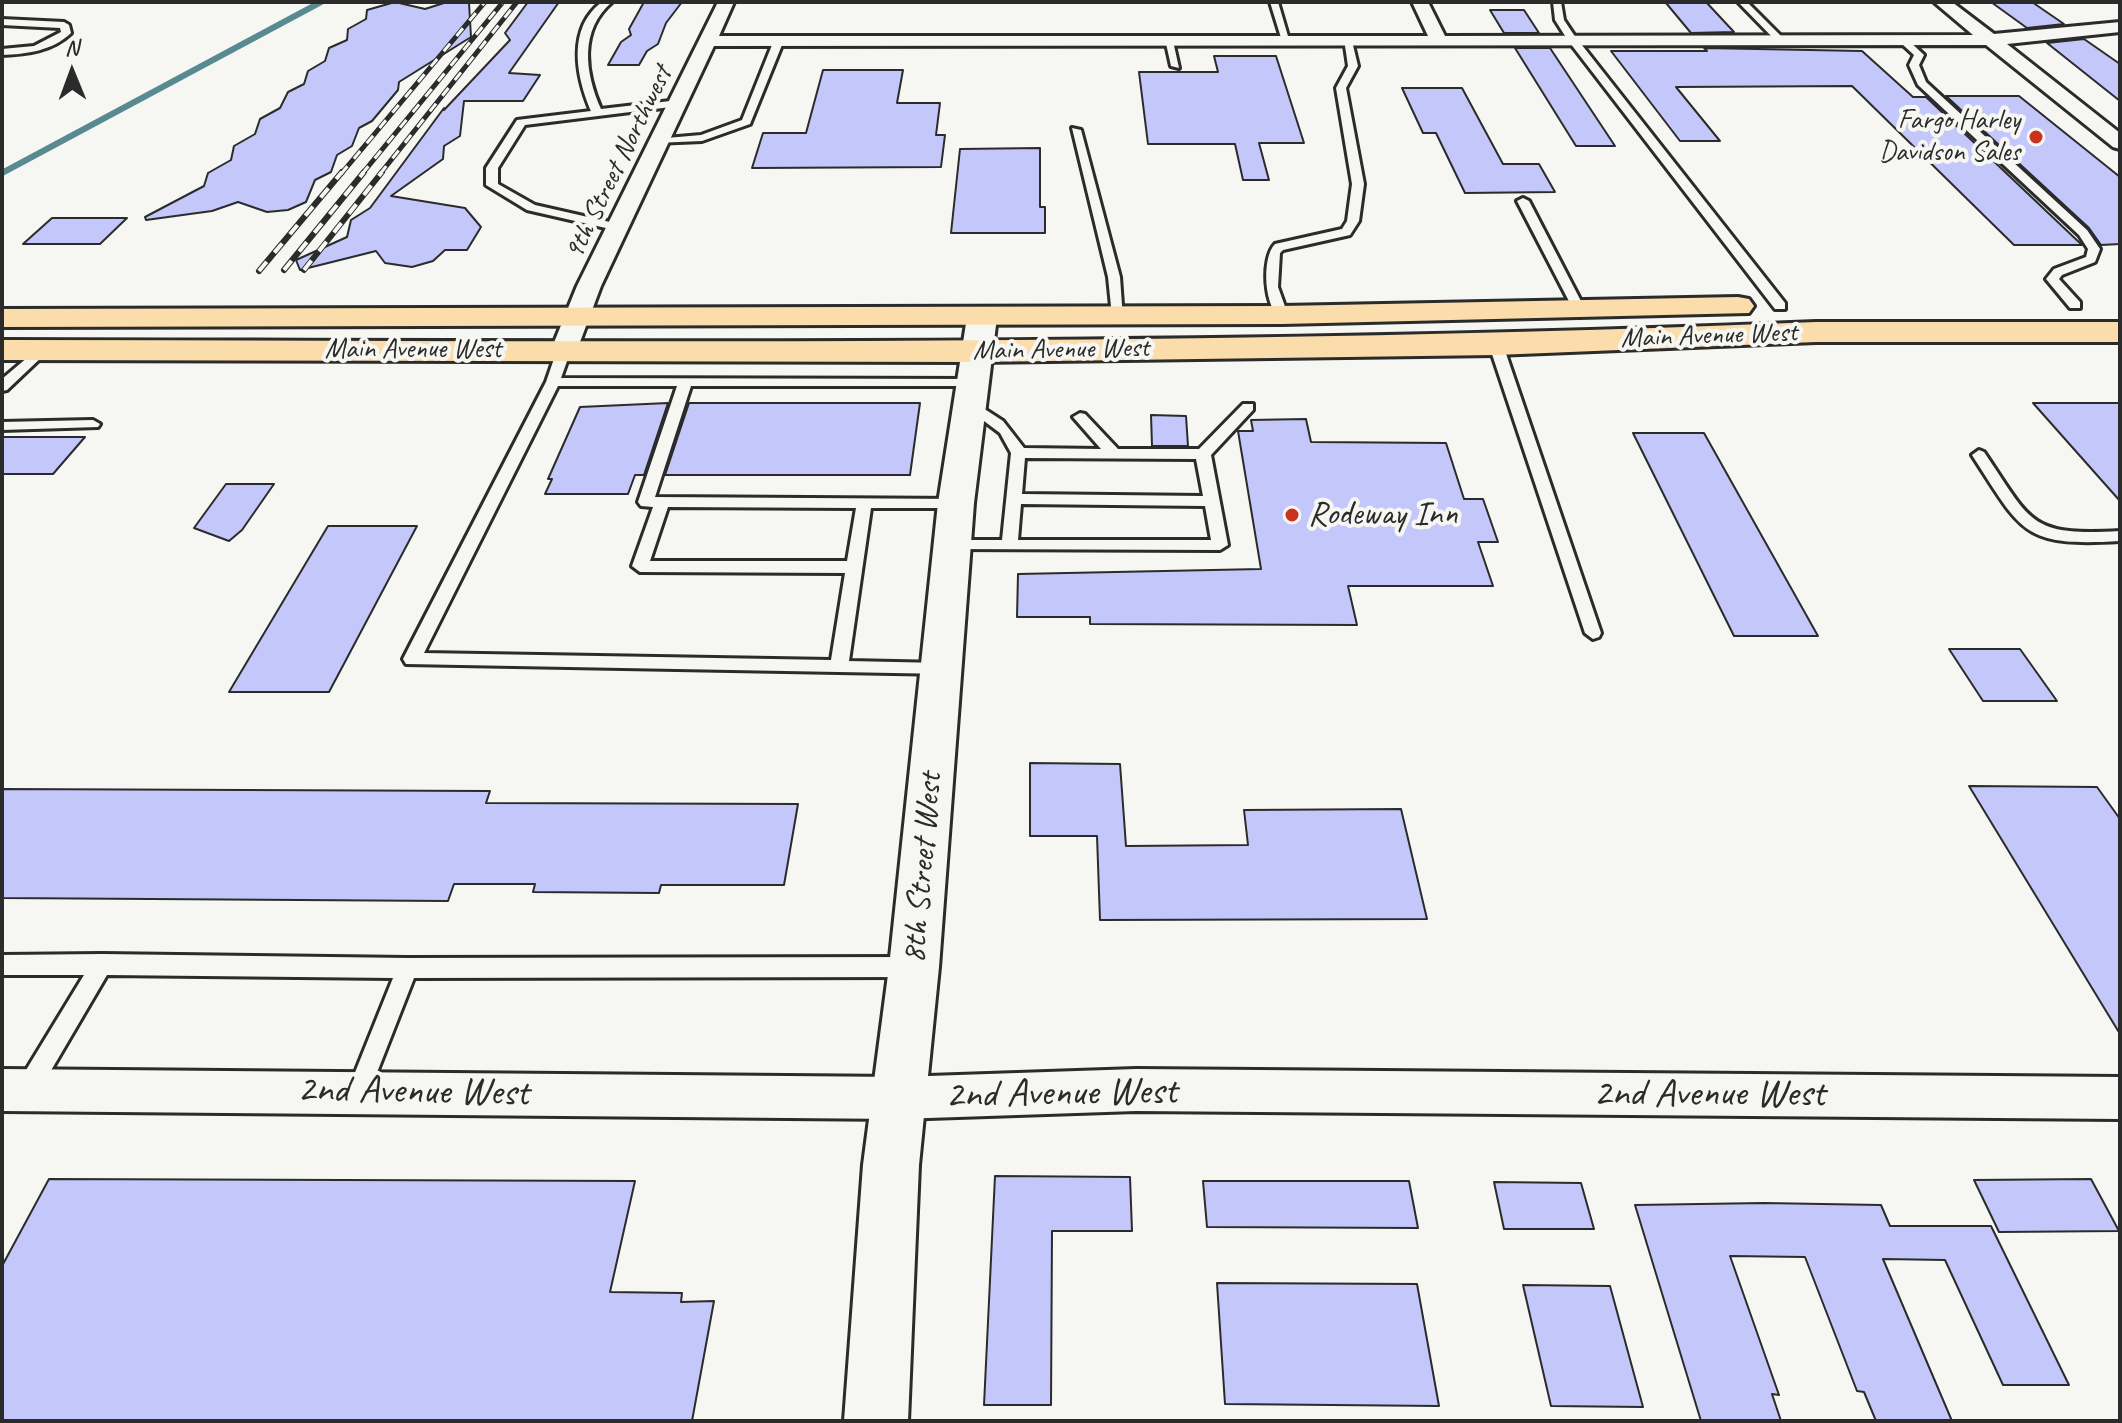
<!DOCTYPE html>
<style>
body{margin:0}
#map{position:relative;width:2122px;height:1423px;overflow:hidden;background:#f6f6f2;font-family:Caveat,sans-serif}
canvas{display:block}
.frame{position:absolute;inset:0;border:4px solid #2b2b2b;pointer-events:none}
.north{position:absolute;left:32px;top:32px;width:80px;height:80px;-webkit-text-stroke:6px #f6f6f2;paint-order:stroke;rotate:359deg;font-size:22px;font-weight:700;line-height:32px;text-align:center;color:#2b2b2b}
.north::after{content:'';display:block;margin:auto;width:28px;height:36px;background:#2b2b2b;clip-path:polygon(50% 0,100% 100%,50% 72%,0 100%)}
</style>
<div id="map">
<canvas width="2122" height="1423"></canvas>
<div class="frame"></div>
<div class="north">N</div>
</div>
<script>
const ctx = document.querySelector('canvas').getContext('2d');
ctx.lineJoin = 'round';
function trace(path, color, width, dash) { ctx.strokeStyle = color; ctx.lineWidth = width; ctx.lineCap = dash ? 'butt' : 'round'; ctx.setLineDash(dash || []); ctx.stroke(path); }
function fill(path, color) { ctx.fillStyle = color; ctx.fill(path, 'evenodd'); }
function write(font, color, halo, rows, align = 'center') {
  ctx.font = font + ' Caveat,sans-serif'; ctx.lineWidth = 8; ctx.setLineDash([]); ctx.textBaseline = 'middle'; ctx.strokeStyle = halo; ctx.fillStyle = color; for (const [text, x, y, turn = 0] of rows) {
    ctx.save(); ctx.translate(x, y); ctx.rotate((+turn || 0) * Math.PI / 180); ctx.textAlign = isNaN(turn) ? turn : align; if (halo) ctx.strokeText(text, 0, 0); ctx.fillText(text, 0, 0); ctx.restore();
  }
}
const stream = new Path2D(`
 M 2,173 L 321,2`);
const building = new Path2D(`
 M 395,2 L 425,9 L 447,2 L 469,3 L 471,37 L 399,82 L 398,90 L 372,121 L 359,128 L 352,146 L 337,155 L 331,172 L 315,180 L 306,202 L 288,210 L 267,212 L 238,202 L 212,211 L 146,220 L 145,217 L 204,186 L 208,173 L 231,160 L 234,146 L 255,134 L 260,119 L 280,108 L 288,92 L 304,84 L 308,71 L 325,61 L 329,48 L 347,40 L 348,29 L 366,19 L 367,10 Z
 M 528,2 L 559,2 L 509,73 L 540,75 L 523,101 L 464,101 L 460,136 L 444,146 L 443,159 L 391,196 L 465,208 L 481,227 L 467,250 L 445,250 L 433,261 L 412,267 L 385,263 L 376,251 L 300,270 L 296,260 L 347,237 L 351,220 L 370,208 L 444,108 L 444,110 L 510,40 L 505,33 Z
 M 644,2 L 682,2 L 666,23 L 658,44 L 647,51 L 639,65 L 608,65 L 621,42 L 631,35 L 629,29 Z
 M 1703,2 L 1707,3 L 1734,32 L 1691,33 L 1666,3 Z
 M 1991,2 L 2032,2 L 2064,24 L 2027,28 Z
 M 1490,10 L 1524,10 L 1539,33 L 1504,33 Z
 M 2084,39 L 2120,64 L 2120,101 L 2047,43 Z
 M 1515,48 L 1550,48 L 1615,146 L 1576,146 Z
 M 1704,48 L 1862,51 L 1913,97 L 1926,97 L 2082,245 L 2014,245 L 1852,86 L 1676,87 L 1720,141 L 1680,141 L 1611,51 L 1707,51 Z
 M 1214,56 L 1276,56 L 1304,143 L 1259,143 L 1269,180 L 1243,180 L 1235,144 L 1148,144 L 1139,72 L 1218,72 Z
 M 823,70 L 903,70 L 897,103 L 940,103 L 936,135 L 945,135 L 941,167 L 752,168 L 763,133 L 806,133 Z
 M 1402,88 L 1462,88 L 1503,164 L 1539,164 L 1555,192 L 1465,193 L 1436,133 L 1423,133 Z
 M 1946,96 L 2019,96 L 2120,177 L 2120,244 L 2101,245 L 2089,228 Z
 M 1040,148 L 1040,207 L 1045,207 L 1045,233 L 951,233 L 960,149 Z
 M 52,218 L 127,218 L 100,244 L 23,244 Z
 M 668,403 L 644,475 L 635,475 L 628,494 L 545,494 L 552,479 L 548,479 L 580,407 Z
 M 689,403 L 920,403 L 910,475 L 665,475 Z
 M 2033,403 L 2120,403 L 2120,501 Z
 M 1151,415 L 1186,416 L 1188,446 L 1152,446 Z
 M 1306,419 L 1311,442 L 1446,443 L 1464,499 L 1483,499 L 1498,542 L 1478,542 L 1493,586 L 1348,586 L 1357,625 L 1090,624 L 1090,617 L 1017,617 L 1018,574 L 1261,569 L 1238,431 L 1253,431 L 1251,420 Z
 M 1633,433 L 1704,433 L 1818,636 L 1734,636 Z
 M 2,437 L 85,437 L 53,474 L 2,474 Z
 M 226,484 L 274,484 L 242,530 L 229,541 L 194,528 Z
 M 328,526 L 417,526 L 329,692 L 229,692 Z
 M 1949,649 L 2020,649 L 2057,701 L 1983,701 Z
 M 1030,763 L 1120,764 L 1126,846 L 1248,845 L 1244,810 L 1401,809 L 1427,919 L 1100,920 L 1097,836 L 1030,836 Z
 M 1969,786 L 2097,787 L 2120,819 L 2120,1034 Z
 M 2,789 L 490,791 L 486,803 L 798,804 L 784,885 L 661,885 L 659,893 L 533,892 L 535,884 L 454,884 L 448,901 L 2,898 Z
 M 995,1176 L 1130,1177 L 1132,1231 L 1052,1231 L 1051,1405 L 984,1405 Z
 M 49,1179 L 635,1181 L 610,1292 L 682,1293 L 681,1302 L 714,1301 L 692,1421 L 2,1421 L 2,1266 Z
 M 2091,1179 L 2119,1231 L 1999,1232 L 1974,1180 Z
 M 1203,1181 L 1409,1181 L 1418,1228 L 1207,1227 Z
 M 1494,1182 L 1581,1183 L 1594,1229 L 1504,1229 Z
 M 1764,1203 L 1881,1205 L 1890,1226 L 1991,1226 L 2069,1385 L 2003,1385 L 1945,1260 L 1883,1259 L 1952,1421 L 1876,1421 L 1864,1392 L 1857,1391 L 1805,1257 L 1730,1256 L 1779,1395 L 1772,1394 L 1781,1421 L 1701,1421 L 1635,1205 Z
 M 1217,1283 L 1417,1284 L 1439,1406 L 1225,1404 Z
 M 1523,1285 L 1610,1286 L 1643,1407 L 1551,1406 Z`);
const service = new Path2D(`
 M 602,2 L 612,2 C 579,30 585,73 601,109 L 679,100 L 684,103 L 679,106 L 525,125 L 498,168 L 498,184 L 535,205 L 623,225 L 623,229 L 619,231 L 527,210 L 486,185 L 486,168 L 517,120 L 591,111 C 576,76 567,28 602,2 Z
 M 1270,2 L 1278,2 L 1290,43 L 1282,41 Z
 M 1553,2 L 1561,2 L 1564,20 L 1574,35 L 1785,303 L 1785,309 L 1775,309 L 1567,39 L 1555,20 Z
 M 1738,2 L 1747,2 L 1784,39 L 1784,43 L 1778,43 Z
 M 2,19 L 64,22 L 69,25 L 71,33 C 52,51 27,54 2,55 L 2,49 L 34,46 L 61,32 L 60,28 L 2,25 Z
 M 779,37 L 784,40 L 750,124 L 702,141 L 655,143 L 655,139 L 701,135 L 742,120 L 774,40 Z
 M 1165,39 L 1173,41 L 1179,68 L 1171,66 Z
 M 1344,39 L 1352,41 L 1358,66 L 1346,88 L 1364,184 L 1359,221 L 1350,235 L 1283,250 L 1280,253 L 1278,287 L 1288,315 L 1282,319 C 1264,310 1261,258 1275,244 L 1342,229 L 1347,221 L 1352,184 L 1336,88 L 1348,66 Z
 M 1901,39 L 1907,39 L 1924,55 L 1919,65 L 1926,82 L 2087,230 L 2100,249 L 2095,262 L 2062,275 L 2059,279 L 2080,302 L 2080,308 L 2070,308 L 2046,279 L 2054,269 L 2086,257 L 2088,249 L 2079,235 L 1918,85 L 1909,65 L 1914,55 L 1901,43 Z
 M 1072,128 L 1081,130 L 1120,277 L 1123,319 L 1112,316 L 1108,277 Z
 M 1523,198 L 1529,201 L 1584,307 L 1583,310 L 1572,307 L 1517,201 Z
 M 1496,341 L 1503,345 L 1601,633 L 1599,637 L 1593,639 L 1585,633 L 1489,345 Z
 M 41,346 L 46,347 L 46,353 L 7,390 L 2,391 L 2,379 Z
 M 564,346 L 571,350 L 561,378 L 976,379 L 976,385 L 971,386 L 691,386 L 655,497 L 961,499 L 961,507 L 956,508 L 871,508 L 849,661 L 941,663 L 947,664 L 950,669 L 947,674 L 406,664 L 403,659 L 546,382 L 557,350 ZM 558,386 L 677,386 L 638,502 L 641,506 L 653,507 L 632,566 L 640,572 L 845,573 L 831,660 L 424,653 ZM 668,507 L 856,508 L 847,561 L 650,561 Z
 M 969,399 L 1003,421 L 1024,448 L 1101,449 L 1073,417 L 1080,413 L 1085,414 L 1118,449 L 1199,449 L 1243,404 L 1253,404 L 1253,410 L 1211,455 L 1228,545 L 1220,550 L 946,549 L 944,545 L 946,541 L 952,540 L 1002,540 L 1011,453 L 1000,433 L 964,406 L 964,400 ZM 1025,458 L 1196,459 L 1203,496 L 1022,494 ZM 1021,504 L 1205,506 L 1211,540 L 1018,540 Z
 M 93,420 L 100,424 L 98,427 L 2,430 L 2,422 Z
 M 1979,450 L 1984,452 C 2032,523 2029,536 2120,531 L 2120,541 C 2022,547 2022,532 1972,455 Z
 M 102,954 L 407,958 L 912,957 L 920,960 L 923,967 L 920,974 L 912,977 L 414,978 L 367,1098 L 359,1101 L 351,1098 L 348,1090 L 393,978 L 107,975 L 36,1096 L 28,1099 L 20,1096 L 17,1088 L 20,1080 L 84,975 L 2,975 L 2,955 Z`);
const minor = new Path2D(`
 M 718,2 L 734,2 L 719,36 L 1428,36 L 1412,2 L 1428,2 L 1445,36 L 1973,35 L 1934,2 L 1952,2 L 1994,34 L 2120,22 L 2120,32 L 2007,44 L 2120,133 L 2120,149 L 2113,147 L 1986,45 L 714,46 L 601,286 L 577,350 L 564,358 L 555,355 L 551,350 L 577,286 Z
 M 2,1069 L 899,1077 L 1136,1069 L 2120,1077 L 2120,1119 L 1136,1111 L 899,1119 L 2,1111 Z`);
const tertiary = new Path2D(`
 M 982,308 L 993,311 L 997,317 L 974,503 L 939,967 L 919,1165 L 908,1421 L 844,1421 L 863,1165 L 889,967 L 938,503 L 967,317 L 971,311 Z`);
const primary = new Path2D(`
 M 1738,297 L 1749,299 L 1754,306 L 1749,313 L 1282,324 L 2,327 L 2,309 L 1282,306 Z
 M 1816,322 L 2120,322 L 2120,342 L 1816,342 L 1496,355 L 975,362 L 2,360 L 2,340 C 607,341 1211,347 1816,322 Z`);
const railFar1 = new Path2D(`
 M 341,174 L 485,2
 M 362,174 L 503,2
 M 380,174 L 517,2`);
const rail = new Path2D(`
 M 284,270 L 364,172
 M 304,270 L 382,172
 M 259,271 L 342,172`);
const markers = [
 [2036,137,8,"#c8321e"],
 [1292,515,8,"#c8321e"]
];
const farPoinames = [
 ["Fargo Harley",2020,121],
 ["Davidson Sales",2020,153]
];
const farStreetnames = [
 ["9th Street Northwest",619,163,-64],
 ["Main Avenue West",1709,336,-2],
 ["Main Avenue West",413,350],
 ["Main Avenue West",1061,350,-1]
];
const poiNames = [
 ["Rodeway Inn",1308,515]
];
const streetNames = [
 ["8th Street West",923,868,-85]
];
const nearStreetnames = [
 ["2nd Avenue West",413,1092,1],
 ["2nd Avenue West",1061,1094,-1],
 ["2nd Avenue West",1709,1095]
];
trace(stream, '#5a8a91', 6);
fill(building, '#c4c7f9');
trace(building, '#2b2b2b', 2);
trace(service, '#2b2b2b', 6);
trace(minor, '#2b2b2b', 6);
trace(tertiary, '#2b2b2b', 6);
trace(primary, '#2b2b2b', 6);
fill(service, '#f6f6f2');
fill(minor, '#f6f6f2');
fill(tertiary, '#f6f6f2');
fill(primary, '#faddab');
trace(railFar1, '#2b2b2b', 5);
trace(rail, '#2b2b2b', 6);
trace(railFar1, '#f6f6f2', 3, [10]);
trace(rail, '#f6f6f2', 4, [12]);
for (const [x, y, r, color] of markers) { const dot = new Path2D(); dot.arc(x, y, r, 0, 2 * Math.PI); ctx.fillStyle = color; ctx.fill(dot); trace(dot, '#f6f6f2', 3); }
write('28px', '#2b2b2b', '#f6f6f2', farPoinames, 'right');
write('28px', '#2b2b2b', '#f6f6f2', farStreetnames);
write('34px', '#2b2b2b', '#f6f6f2', poiNames, 'left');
write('34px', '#2b2b2b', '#f6f6f2', streetNames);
write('40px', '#2b2b2b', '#f6f6f2', nearStreetnames);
</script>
